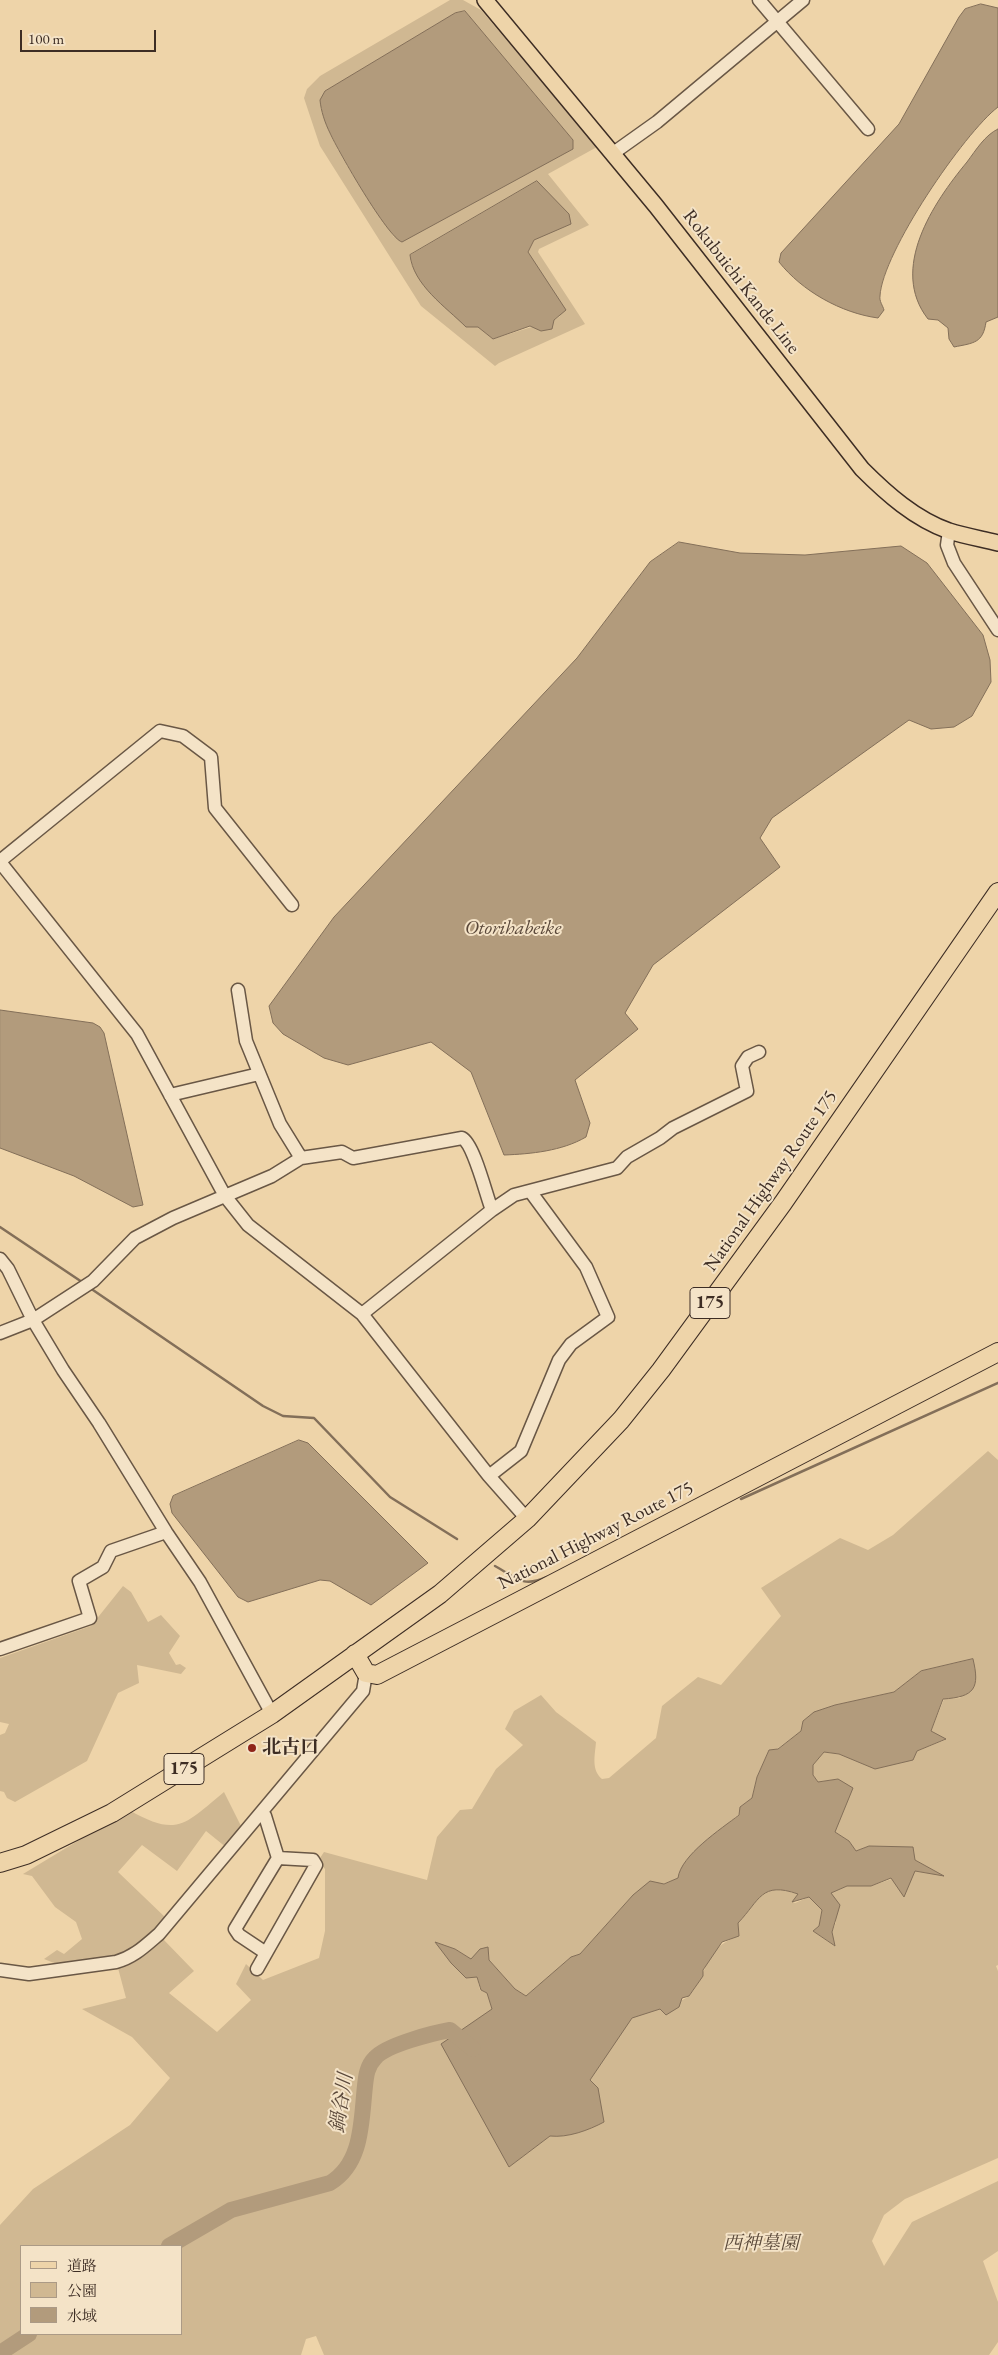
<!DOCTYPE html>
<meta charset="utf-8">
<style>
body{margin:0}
#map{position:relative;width:998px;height:2355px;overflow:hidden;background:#eed4a9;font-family:"EB Garamond","Noto Serif JP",serif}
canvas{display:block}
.legend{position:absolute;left:20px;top:2245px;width:162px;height:90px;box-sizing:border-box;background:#f4e3c7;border:1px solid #ab9a86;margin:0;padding:6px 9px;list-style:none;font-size:15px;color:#3d2d24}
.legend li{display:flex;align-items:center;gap:10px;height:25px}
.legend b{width:25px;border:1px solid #ab9a86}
.scale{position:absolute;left:20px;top:30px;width:136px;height:22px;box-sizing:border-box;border:2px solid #3d2d24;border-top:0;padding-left:6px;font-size:15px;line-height:18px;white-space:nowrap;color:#3d2d24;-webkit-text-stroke:4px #f4e3c7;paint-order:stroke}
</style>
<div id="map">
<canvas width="998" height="2355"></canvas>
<ul class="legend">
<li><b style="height:6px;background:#eed4a9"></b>道路</li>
<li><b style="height:14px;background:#d0b892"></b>公園</li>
<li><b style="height:14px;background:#b29b7c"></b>水域</li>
</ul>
<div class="scale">100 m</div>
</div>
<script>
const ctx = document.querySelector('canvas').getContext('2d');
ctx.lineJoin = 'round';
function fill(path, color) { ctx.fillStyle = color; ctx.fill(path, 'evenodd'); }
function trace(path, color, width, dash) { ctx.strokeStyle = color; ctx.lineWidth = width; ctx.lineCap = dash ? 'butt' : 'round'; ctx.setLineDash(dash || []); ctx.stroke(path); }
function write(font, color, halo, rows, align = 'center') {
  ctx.font = font + ' "EB Garamond","Noto Serif JP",serif'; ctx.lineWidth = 4; ctx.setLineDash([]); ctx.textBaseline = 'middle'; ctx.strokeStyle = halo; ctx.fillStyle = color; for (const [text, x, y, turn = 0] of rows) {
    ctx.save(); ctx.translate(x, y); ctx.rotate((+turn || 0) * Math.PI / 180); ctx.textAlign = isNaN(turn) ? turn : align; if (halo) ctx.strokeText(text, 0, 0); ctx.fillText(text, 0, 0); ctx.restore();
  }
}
const green = new Path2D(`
 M 450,0 L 463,0 L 481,10 L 597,147 L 548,174 L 589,225 L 539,249 L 538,252 L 585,324 L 499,363 L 495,366 L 421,306 L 320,146 L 304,98 L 307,89 L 320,76 ZM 465,11 L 573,140 L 573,149 L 394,237 C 372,204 330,147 322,110 C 320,104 324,97 325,91 L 455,13 ZM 538,181 L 534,240 L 528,252 L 560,316 L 554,320 L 493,339 L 419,278 L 411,263 L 410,255 Z
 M 988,1451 L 998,1460 L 998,1965 L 996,1966 L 998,1971 L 998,2158 L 905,2199 L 884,2215 L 872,2241 L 884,2266 L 912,2222 L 998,2181 L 998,2251 L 983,2261 L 998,2302 L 998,2342 L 989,2355 L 324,2355 L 316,2336 L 306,2339 L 301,2355 L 0,2355 L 0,2225 L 33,2189 L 130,2125 L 170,2078 L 132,2037 L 82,2009 L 126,1998 L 118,1968 L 135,1962 L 162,1938 L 194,1971 L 169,1993 L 217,2032 L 251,2000 L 236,1984 L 246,1964 L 263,1980 L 319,1958 L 325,1931 L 325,1869 L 318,1861 L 324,1852 L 427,1880 L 437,1837 L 460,1810 L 472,1809 L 496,1769 L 523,1745 L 505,1729 L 514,1711 L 541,1695 L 556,1712 L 596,1742 C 595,1755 591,1770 602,1779 L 609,1778 L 656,1738 L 662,1706 L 698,1677 L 721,1685 L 781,1616 L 761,1588 L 840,1538 L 868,1550 L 893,1535 ZM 921,1671 L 961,1698 L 944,1699 L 931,1731 L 945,1740 L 875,1768 L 839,1754 L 824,1752 L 813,1765 L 813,1775 L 818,1782 L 838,1779 L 835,1832 L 849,1841 L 856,1851 L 869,1846 L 915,1860 L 942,1875 L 915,1871 L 871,1886 L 847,1886 L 830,1893 L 836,1922 L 832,1932 L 834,1946 L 813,1931 L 819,1926 L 822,1910 L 809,1897 L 795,1903 L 793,1902 L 798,1894 C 760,1881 760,1899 738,1923 L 739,1936 C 701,1949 711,1970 690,1995 C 683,2003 645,2012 634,2017 C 626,2021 597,2069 590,2080 L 604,2122 C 589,2130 568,2138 550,2136 L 509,2167 L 492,2009 L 487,1993 L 480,1990 L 477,1977 L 436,1943 L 455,1949 L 471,1959 L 487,1947 L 489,1960 L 515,1989 L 526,1996 L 571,1957 L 580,1954 L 633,1895 L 679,1878 L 691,1855 L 739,1814 L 740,1807 L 752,1798 L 757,1777 L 769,1750 L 777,1749 L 801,1731 L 803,1721 L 814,1713 L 835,1705 L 894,1692 ZM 21,2246 L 181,2246 L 181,2334 L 21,2334 Z
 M 123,1586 L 131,1592 L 148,1622 L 161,1615 L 180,1636 L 169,1653 L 176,1665 L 180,1664 L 186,1668 L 181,1674 L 137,1665 L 139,1683 L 118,1693 L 87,1761 L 15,1802 L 7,1798 L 4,1792 L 0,1791 L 0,1735 L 5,1733 L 9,1724 L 0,1722 L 0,1658 L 91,1626 Z
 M 224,1792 L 242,1828 L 227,1848 L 206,1831 L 177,1871 L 142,1845 L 118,1872 L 167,1919 L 128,1955 L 64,1967 L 44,1959 L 57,1950 L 64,1954 L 82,1939 L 76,1922 L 55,1907 L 32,1876 L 23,1874 L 129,1810 C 178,1838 185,1824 224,1792 Z`);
const water = new Path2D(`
 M 981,4 L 998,8 L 998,107 C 964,133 882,253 880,296 C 879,301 883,306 884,310 L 878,318 C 841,313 802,291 779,262 L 781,253 L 899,124 L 959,17 L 965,9 Z
 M 465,11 L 573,140 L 573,149 L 402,242 C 388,238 338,151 330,133 C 325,123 321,111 320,100 L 325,91 L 455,13 Z
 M 998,129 L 998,317 L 986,322 C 983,343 974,343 954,347 L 949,339 L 948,328 L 938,320 L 928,319 C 889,269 933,203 967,162 C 976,150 985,135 998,129 Z
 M 537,181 L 569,214 L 571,224 L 534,240 L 528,252 L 566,310 L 554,320 L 552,329 L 541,331 L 530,326 L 493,339 L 478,327 L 466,327 C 446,307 413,285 410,255 Z
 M 679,542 L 740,553 L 805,555 L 901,546 L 927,563 L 983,635 L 990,660 L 991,682 L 972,716 L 954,727 L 931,729 L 909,720 L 772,818 L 760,838 L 780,867 L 653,965 L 625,1013 L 638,1029 L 575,1080 L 590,1123 L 586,1137 C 562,1151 531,1154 504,1155 L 471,1072 L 431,1042 L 348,1065 L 324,1058 L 283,1034 L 273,1023 L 269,1006 L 334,917 L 577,658 L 650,562 Z
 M 0,1010 L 93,1023 L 100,1027 L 104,1033 L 143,1205 L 133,1207 L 74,1176 L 0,1148 Z
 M 299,1440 L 308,1443 L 428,1563 L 371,1605 L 330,1581 L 320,1580 L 248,1602 L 238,1597 L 172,1513 L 170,1504 L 173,1496 Z
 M 973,1659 C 980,1688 975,1697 943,1699 L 931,1731 L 946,1739 L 917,1751 L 913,1760 L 875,1769 L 839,1754 L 824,1752 L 813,1765 L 813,1775 L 818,1782 L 838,1779 L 853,1788 L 835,1832 L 849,1841 L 856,1851 L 869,1846 L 913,1847 L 915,1860 L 944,1876 L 915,1871 L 904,1897 L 891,1878 L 871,1886 L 847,1886 L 831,1893 L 840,1905 L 832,1932 L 835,1946 L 813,1931 L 819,1926 L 822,1910 L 809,1897 L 792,1902 L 798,1894 C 761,1881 760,1900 738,1923 L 739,1936 L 722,1942 L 703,1970 L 703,1976 L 689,1996 L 682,1998 L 679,2007 L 666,2015 L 660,2009 L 632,2018 L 590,2080 L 598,2088 L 604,2122 C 589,2130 568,2138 550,2136 L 509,2167 L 441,2044 L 492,2009 L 487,1993 L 481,1990 L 477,1977 L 466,1978 L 451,1963 L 435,1942 L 455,1949 L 471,1959 L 480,1949 L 488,1947 L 489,1960 L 515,1989 L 526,1996 L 571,1957 L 580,1954 L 633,1895 L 650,1881 L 664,1884 L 678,1878 C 681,1855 721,1829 739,1815 L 740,1807 L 752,1798 L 757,1777 L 769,1750 L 778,1749 L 801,1731 L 803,1721 L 814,1712 L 835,1705 L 894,1692 L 921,1671 Z`);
const stream = new Path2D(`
 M 0,1227 L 82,1282
 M 90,1288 L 263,1406 L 283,1416 L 314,1418 L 390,1497 L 457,1539
 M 741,1499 L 998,1383
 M 495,1566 C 517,1578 522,1588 547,1577`);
const river = new Path2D(`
 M 169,2246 L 231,2210 L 330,2183 C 363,2163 361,2121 365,2086 C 366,2076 367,2066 375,2058 C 386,2045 433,2033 450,2030 L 473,2049
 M 0,2353 L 29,2334`);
const minor = new Path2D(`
 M 759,0 L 868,129
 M 612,154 L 657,122 L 803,0
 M 949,531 L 947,545 L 954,563 L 998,630
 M 0,861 L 160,731 L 183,736 L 211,757 L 215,808 L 292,905
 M 0,862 L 137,1034 L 225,1196 L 248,1225 L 362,1314 L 489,1476 L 527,1519
 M 170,1095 L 259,1074
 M 301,1158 L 342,1152 L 353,1158 L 462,1138 C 474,1144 486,1195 492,1210
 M 0,1259 L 8,1269 L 33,1320 L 63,1370 L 99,1423 L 166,1532 L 200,1582 L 272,1714
 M 362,1314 L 492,1210 L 514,1195 L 617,1168 L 627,1157 L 660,1138 L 673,1128 L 747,1091 L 742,1066 L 748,1057 L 759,1052
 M 0,1333 L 33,1320 L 93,1281 L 135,1238 L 173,1218 L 272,1176 L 301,1158 L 280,1124 L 246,1041 L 238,990
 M 489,1476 L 521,1451 L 559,1360 L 571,1344 L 608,1317 L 586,1267 L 530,1191
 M 0,1649 L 90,1618 L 79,1581 L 103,1567 L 111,1551 L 166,1532
 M 266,1953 L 239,1935 L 235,1929 L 278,1858
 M 257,1969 L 316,1865 L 313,1860 L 278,1858 L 265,1816 L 262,1812
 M 0,1970 L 29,1974 L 116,1962 C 134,1957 145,1946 159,1934 L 363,1691 L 366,1673`);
const major = new Path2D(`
 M 485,0 L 656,206 L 862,469 C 887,494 915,519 949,531 C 965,536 982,539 998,543`);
const highway = new Path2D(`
 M 355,1654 L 366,1673 L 377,1675 L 998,1352
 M 0,1863 L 26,1855 L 112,1813 L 272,1714 L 440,1594 L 527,1519 L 621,1420 L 661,1370 L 783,1203 L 998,892`);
const markers = [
 [252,1748,5,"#8f2418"]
];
const shields = [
 [710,1303,40],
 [184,1769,40]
];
const shieldNames = [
 ["175",710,1303],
 ["175",184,1769]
];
const streetNames = [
 ["Rokubuichi Kande Line",741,282,52],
 ["National Highway Route 175",771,1181,-55],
 ["National Highway Route 175",596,1536,-27]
];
const poiNames = [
 ["北古口",262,1748]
];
const parkNames = [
 ["西神墓園",761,2244]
];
const waterNames = [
 ["Otorihabeike",513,929],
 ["鍋谷川",342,2103,-81]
];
fill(green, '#d0b892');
fill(water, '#b29b7c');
trace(water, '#836f59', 1);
trace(stream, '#836f59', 2.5);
trace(river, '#b29b7c', 16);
trace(minor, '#695745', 15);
trace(major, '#3d2d24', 18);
trace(highway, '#3d2d24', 20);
trace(minor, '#f4e3c7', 12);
trace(major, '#eed4a9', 15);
trace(highway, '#eed4a9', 18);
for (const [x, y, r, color] of markers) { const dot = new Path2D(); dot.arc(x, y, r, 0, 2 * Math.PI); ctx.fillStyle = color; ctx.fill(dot); trace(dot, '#f4e3c7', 2); }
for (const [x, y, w] of shields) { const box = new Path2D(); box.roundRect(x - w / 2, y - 15.5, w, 31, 4); ctx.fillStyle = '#f4e3c7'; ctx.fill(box); trace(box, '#3d2d24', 1); }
write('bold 18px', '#3d2d24', null, shieldNames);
write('19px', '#3d2d24', '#f4e3c7', streetNames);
write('bold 19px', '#3d2d24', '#f4e3c7', poiNames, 'left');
write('italic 19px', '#5a493a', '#f4e3c7', parkNames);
write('italic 20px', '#5a483a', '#f4e3c7', waterNames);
</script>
